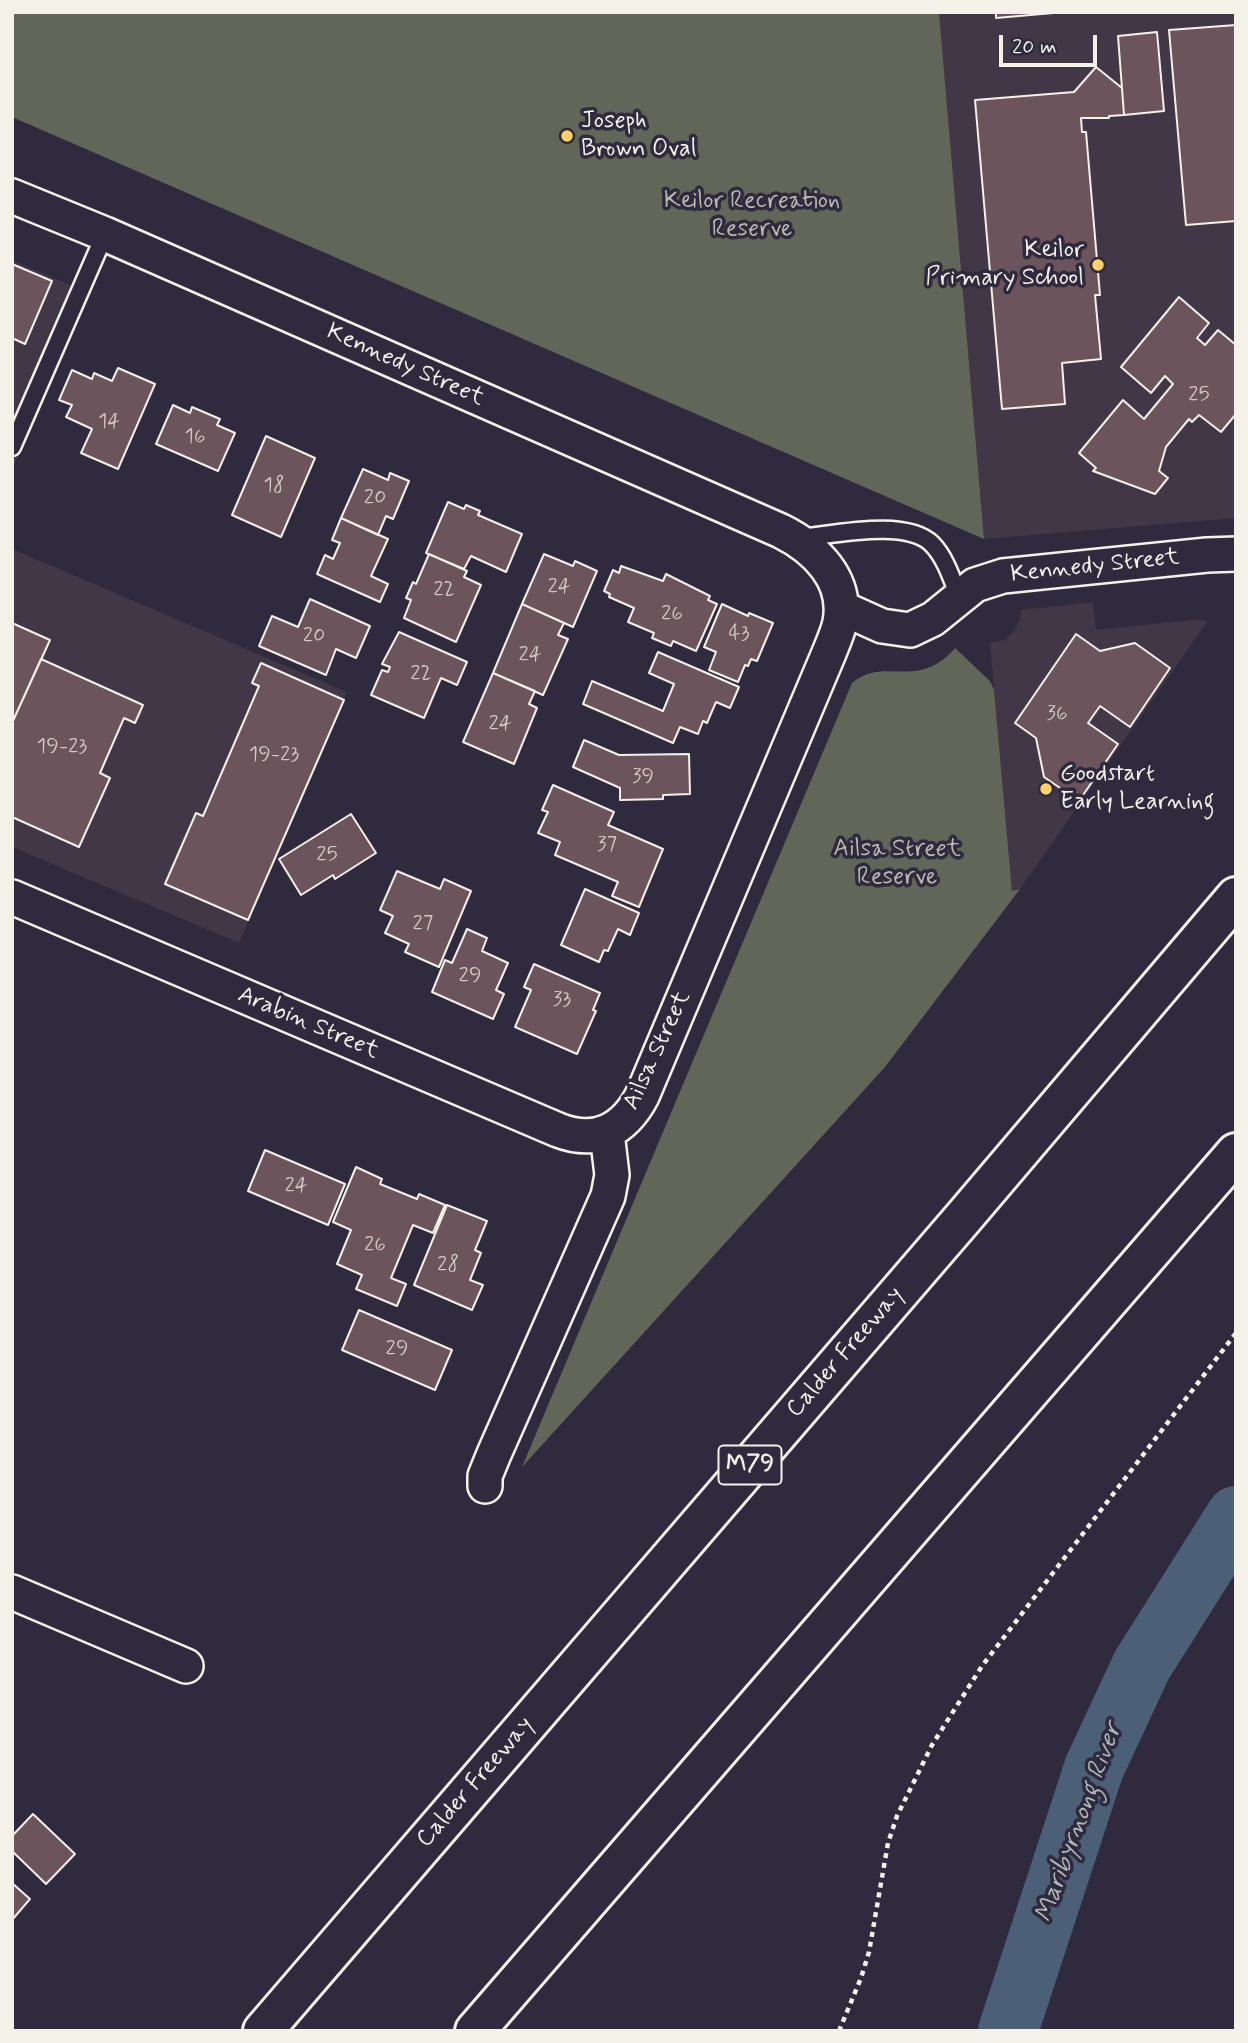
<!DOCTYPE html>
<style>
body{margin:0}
#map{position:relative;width:1248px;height:2043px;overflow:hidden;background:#2f2a3d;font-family:Mynerve,sans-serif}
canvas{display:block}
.frame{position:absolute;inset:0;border:14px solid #f4f1e8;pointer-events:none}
.scale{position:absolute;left:999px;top:35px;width:98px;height:32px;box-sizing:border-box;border:4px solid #f4f1e8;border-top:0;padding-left:9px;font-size:21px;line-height:24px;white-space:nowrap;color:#f4f1e8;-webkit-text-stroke:5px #2f2a3d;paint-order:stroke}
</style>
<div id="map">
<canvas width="1248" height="2043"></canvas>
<div class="frame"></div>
<div class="scale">20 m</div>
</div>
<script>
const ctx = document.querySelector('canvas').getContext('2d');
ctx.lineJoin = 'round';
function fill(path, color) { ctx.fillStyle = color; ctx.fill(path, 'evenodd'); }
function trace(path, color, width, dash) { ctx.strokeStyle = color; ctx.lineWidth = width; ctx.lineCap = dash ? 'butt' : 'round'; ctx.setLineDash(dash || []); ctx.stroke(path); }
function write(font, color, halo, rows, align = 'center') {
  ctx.font = font + ' Mynerve,sans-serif'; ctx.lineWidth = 7; ctx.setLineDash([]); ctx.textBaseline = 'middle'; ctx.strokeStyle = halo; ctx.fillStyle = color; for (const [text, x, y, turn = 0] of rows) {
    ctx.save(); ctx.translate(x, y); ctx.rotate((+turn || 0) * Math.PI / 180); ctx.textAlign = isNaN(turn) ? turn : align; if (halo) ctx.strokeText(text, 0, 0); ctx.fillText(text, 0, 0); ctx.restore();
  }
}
const built = new Path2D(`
 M 939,12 L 1236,12 L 1236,518 L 984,539 Z
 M 12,260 L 75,287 L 81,306 L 12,470 Z
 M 12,549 L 347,692 L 239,943 L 12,847 Z
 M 1093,602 L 1096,630 L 1200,619 L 1207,622 L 1020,889 L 1012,892 L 990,643 L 1005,640 L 1014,631 L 1020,620 L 1021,610 Z`);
const green = new Path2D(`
 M 12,12 L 939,12 L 984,539 L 12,117 Z
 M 955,648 L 990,681 L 994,690 L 1012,891 L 1020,889 L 885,1067 L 522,1467 L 852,683 C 885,655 917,692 955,648 Z`);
const river = new Path2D(`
 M 1008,2031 L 1094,1768 L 1142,1665 L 1236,1516`);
const building = new Path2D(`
 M 996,12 L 1065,12 L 996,18 Z
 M 1236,25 L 1236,221 L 1186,225 L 1169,30 Z
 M 1157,32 L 1164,111 L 1124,115 L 1118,36 Z
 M 1096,67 L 1122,88 L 1124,115 L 1109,116 L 1109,118 L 1081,118 L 1082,132 L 1086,132 L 1100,295 L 1095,295 L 1101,359 L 1062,363 L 1065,404 L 1002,409 L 975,100 L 1074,92 Z
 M 12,264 L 52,281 L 25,344 L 12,338 Z
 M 1179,297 L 1209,323 L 1197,338 L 1205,345 L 1218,330 L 1236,345 L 1236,414 L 1221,432 L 1199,415 L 1192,422 L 1189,419 L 1166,447 L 1159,471 L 1168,478 L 1155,494 L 1093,471 L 1096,468 L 1079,453 L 1123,400 L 1144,419 L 1173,384 L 1165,376 L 1151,393 L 1121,367 Z
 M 118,368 L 155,384 L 118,469 L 81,453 L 92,429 L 66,417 L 72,405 L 59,400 L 72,370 L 92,379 L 94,373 L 112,381 Z
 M 173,405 L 190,413 L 192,407 L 220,419 L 217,425 L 235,433 L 218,471 L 156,444 Z
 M 266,436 L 315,458 L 281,537 L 232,515 Z
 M 363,469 L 388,480 L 390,473 L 409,481 L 393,519 L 386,516 L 378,535 L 341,518 Z
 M 448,502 L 464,509 L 466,505 L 480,511 L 478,515 L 522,534 L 506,572 L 471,556 L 464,569 L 426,553 Z
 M 341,518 L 388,539 L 371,576 L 388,584 L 380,602 L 317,574 L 325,555 L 333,559 L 340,543 L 332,540 Z
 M 429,554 L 467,571 L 464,577 L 481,585 L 456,642 L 404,618 L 411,600 L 406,598 L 413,582 L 416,584 Z
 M 544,554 L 573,566 L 575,561 L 597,571 L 573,627 L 522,604 Z
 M 621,566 L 663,581 L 666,574 L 710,596 L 708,600 L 717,604 L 696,651 L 673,641 L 671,646 L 652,638 L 654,633 L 628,622 L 634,608 L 609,597 L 610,594 L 604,591 L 613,570 L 619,573 Z
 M 310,599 L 370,626 L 356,658 L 336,649 L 326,675 L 259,646 L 272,616 L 298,627 Z
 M 522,604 L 564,623 L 558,635 L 568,639 L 543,695 L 493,673 Z
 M 722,604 L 748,616 L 749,613 L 773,623 L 757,661 L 751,659 L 748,666 L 745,665 L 738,682 L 709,670 L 716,652 L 704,647 Z
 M 12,623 L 50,640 L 12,723 Z
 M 399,632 L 467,662 L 457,685 L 441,678 L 424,718 L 371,695 L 382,670 L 388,672 L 390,667 L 382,664 Z
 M 1076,634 L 1100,651 L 1135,643 L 1170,668 L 1130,727 L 1100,706 L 1088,723 L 1118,744 L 1079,801 L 1044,777 L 1036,738 L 1015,723 Z
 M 658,652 L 739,687 L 730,708 L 716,702 L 707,723 L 703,721 L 698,734 L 680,727 L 673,743 L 583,704 L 592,681 L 663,711 L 674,684 L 649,673 Z
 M 41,659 L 143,705 L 135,723 L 124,718 L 100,773 L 110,778 L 79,847 L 12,817 L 12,723 Z
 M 261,663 L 344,700 L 248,920 L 165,884 L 196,813 L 203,816 L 259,686 L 252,683 Z
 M 493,673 L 535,691 L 529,704 L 537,708 L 514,764 L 463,742 Z
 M 584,740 L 619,755 L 689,754 L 690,794 L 663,795 L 663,799 L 620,800 L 620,788 L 573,767 Z
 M 553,785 L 614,812 L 608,825 L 663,849 L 639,907 L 612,896 L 618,882 L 555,855 L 560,842 L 538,833 L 548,812 L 542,810 Z
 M 351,814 L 376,853 L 335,879 L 333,875 L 301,895 L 279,859 Z
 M 397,871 L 440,889 L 444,879 L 471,891 L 439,967 L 405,952 L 409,944 L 385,933 L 393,916 L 380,910 Z
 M 585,889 L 639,913 L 630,935 L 618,929 L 608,951 L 604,950 L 599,962 L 561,945 Z
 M 467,929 L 487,938 L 482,951 L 508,963 L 496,990 L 504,994 L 493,1019 L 432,992 L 445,960 L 452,963 Z
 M 534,964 L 600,993 L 593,1010 L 596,1011 L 577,1054 L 515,1027 L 531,990 L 524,987 Z
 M 265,1150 L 345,1184 L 328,1225 L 248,1191 Z
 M 356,1167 L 382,1179 L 380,1184 L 417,1199 L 419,1194 L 445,1205 L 433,1233 L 413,1225 L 391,1278 L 406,1284 L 397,1306 L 356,1289 L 362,1275 L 337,1264 L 351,1230 L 333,1222 Z
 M 447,1205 L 487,1221 L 475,1250 L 481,1253 L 470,1280 L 483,1285 L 472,1310 L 414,1285 Z
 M 359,1310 L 452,1350 L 435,1390 L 342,1350 Z
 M 33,1814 L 75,1854 L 46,1884 L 12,1851 L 12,1836 Z
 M 12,1883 L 30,1899 L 12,1920 Z`);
const path = new Path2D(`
 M 839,2031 L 861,1978 L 869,1952 L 888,1843 L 897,1816 L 932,1745 L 982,1666 L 1236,1333`);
const lane = new Path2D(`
 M 12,447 L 105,234
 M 799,538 C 833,535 906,518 932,544 C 945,557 952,579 959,597`);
const street = new Path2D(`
 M 12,196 L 105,234 L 781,531 C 815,548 848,579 840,622 C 838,632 833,643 829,653 L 642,1096 C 624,1130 596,1145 558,1130 L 12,897
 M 842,608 L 882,626 L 910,630 L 933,619 L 975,585 L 1003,576 L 1207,555 L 1236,554
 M 485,1486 L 485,1476 L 494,1454 L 608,1196 L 612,1175 L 607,1133
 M 12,1592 L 186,1666`);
const highway = new Path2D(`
 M 263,2031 L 964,1217 L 1236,897
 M 475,2031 L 1236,1153`);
const markers = [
 [567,136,7,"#ffd166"],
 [1098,265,7,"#ffd166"],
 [1046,789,7,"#ffd166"]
];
const numberNames = [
 ["25",1199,396],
 ["14",109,423],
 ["16",195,438],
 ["18",274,487],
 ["20",375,499],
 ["24",559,588],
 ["22",444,591],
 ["26",672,615],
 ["43",739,635],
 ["20",314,637],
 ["24",530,656],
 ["22",421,675],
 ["36",1057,715],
 ["24",500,725],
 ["19-23",62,748],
 ["19-23",274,756],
 ["39",643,778],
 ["37",607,846],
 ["25",327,856],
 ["27",423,925],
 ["29",470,977],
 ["33",562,1001],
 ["24",296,1187],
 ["26",375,1246],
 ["28",448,1266],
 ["29",397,1350]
];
const shields = [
 [750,1465,63]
];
const shieldNames = [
 ["M79",750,1465]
];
const poiNames = [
 ["Joseph",581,122],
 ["Brown Oval",581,150],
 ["Keilor",1084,251,"right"],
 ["Primary School",1084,279,"right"],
 ["Goodstart",1060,775],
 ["Early Learning",1060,803]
];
const parkNames = [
 ["Keilor Recreation",752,202],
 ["Reserve",752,230],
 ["Ailsa Street",897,850],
 ["Reserve",897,878]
];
const streetNames = [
 ["Kennedy Street",405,366,24],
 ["Kennedy Street",1095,567,-6],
 ["Arabin Street",308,1024,23],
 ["Ailsa Street",658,1051,-65],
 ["Calder Freeway",846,1353,-49],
 ["Calder Freeway",476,1783,-49]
];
const waterNames = [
 ["Maribyrnong River",1080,1823,-70]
];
fill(built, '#413746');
fill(green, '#626658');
trace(river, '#4b6076', 60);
fill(building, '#6b545c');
trace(building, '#f4f1e8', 2);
trace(lane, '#f4f1e8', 21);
trace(street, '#f4f1e8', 38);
trace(highway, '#f4f1e8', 44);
trace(path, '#f4f1e8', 4.5, [5, 5]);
trace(lane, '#2f2a3d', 16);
trace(street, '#2f2a3d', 33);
trace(highway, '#2f2a3d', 38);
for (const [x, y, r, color] of markers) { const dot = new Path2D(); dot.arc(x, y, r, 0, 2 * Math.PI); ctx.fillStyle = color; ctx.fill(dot); trace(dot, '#2f2a3d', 2.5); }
write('21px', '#d2cac5', null, numberNames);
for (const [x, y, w] of shields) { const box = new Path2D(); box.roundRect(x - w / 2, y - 19.5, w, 39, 5); ctx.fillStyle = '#2f2a3d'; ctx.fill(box); trace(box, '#f4f1e8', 2); }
write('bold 23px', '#f4f1e8', null, shieldNames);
write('24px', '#f4f1e8', '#2f2a3d', poiNames, 'left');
write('24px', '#bab9ae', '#2f2a3d', parkNames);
write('24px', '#f4f1e8', '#2f2a3d', streetNames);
write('italic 26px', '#b0b7ba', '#2f2a3d', waterNames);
</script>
